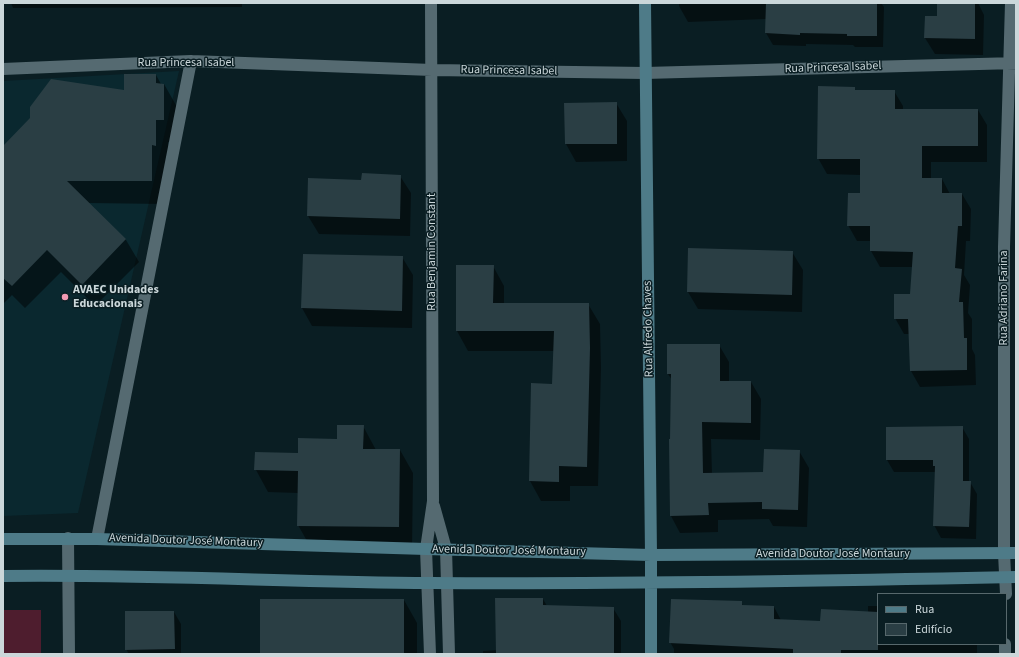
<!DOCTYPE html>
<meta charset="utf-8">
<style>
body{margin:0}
#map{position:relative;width:1019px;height:657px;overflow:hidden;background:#0a1e23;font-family:"Source Sans 3",sans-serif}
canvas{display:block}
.frame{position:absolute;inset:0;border:4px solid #cbd7da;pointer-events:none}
.legend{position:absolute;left:877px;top:593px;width:130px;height:52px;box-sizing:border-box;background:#0a1e23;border:1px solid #57686c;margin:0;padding:5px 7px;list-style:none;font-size:12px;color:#cbd7da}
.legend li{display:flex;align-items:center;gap:8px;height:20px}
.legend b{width:20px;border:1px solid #57686c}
</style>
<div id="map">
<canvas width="1019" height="657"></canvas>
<div class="frame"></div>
<ul class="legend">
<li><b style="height:5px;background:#4e7b88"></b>Rua</li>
<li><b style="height:11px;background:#2a3e44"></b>Edifício</li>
</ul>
</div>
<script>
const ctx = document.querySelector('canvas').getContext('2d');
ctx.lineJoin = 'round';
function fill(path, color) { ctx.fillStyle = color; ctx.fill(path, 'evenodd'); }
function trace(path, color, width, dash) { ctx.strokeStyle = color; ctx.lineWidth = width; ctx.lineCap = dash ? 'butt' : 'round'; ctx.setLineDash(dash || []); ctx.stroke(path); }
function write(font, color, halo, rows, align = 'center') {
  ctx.font = font + ' "Source Sans 3",sans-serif'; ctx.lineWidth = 3; ctx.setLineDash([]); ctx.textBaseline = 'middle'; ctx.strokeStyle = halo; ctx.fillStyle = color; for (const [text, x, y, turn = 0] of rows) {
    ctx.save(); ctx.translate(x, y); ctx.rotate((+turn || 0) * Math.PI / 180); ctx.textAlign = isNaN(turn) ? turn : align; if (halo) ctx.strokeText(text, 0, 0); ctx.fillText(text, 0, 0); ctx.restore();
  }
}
const built = new Path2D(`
 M 179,71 L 78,513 L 3,516 L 3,81 Z`);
const green = new Path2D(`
 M 3,610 L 41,610 L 41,654 L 3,654 Z`);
const shadow = new Path2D(`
 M 11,3 L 242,3 L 242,7 L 13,8 Z
 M 679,3 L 881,3 L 884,7 L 883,47 L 855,47 L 853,45 L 806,44 L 806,46 L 773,45 L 766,33 L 766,19 L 688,22 L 679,6 Z
 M 938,3 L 978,3 L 984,15 L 983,55 L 935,54 L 925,38 L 937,17 Z
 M 156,75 L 161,84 L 164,84 L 177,107 L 176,142 L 168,142 L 168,168 L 164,204 L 88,203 L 126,240 L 139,262 L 95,306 L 61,272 L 25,308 L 12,295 L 3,304 L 3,147 Z
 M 854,88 L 856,91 L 894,91 L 903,106 L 903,110 L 978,110 L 987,125 L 987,162 L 931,162 L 931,179 L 942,179 L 950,194 L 962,194 L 971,209 L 970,241 L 966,241 L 964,275 L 970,285 L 968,313 L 972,319 L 972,349 L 975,355 L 976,385 L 920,387 L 911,371 L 910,334 L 904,334 L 895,318 L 911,295 L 913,267 L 880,267 L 871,251 L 871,241 L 857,241 L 848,225 L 861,194 L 861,175 L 827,174 L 818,158 Z
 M 616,103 L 627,121 L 627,161 L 576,162 L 566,144 Z
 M 400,176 L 411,193 L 410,236 L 319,234 L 308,216 L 362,181 Z
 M 792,252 L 803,270 L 802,312 L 698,309 L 688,292 Z
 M 402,257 L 413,275 L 412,328 L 312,326 L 302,308 Z
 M 493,266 L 504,286 L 504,304 L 588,304 L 600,324 L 601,368 L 598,486 L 570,486 L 570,501 L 541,501 L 530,481 L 553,385 L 554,351 L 468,351 L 457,331 Z
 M 719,345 L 729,362 L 729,382 L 751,382 L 761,399 L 760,440 L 711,439 L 712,474 L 764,473 L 799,451 L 809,468 L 807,527 L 773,526 L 769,519 L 718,520 L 718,532 L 680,533 L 671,516 L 672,380 L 668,374 Z
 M 363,426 L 376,450 L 400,450 L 413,473 L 412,549 L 311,548 L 298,525 L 298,493 L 268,492 L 256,470 L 338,440 Z
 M 962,427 L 969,439 L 969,482 L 970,482 L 977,494 L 976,539 L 941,538 L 934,525 L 936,472 L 894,472 L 887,460 Z
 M 543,599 L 547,606 L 613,608 L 621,621 L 621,654 L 483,654 L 483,651 L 497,650 Z
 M 404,600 L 417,623 L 417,654 L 261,654 Z
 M 741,602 L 743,606 L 774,607 L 781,620 L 821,623 L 868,613 L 868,606 L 878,606 L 878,644 L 977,644 L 977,654 L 674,654 L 674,649 L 670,642 Z
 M 174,612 L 181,624 L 181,654 L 129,654 L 126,649 Z`);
const building = new Path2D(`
 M 766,3 L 877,3 L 877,36 L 847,36 L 847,34 L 800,33 L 800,35 L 765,33 Z
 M 937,3 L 975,3 L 975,39 L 924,38 L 925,16 L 937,16 Z
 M 124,74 L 156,74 L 156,83 L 164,84 L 164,120 L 156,120 L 156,146 L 152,145 L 152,181 L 67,181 L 126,239 L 82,285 L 47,250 L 12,286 L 3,278 L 3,146 L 30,118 L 30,107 L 51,79 L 124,90 Z
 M 818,86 L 855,87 L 855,90 L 895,90 L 895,109 L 978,109 L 978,146 L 922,146 L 922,178 L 942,178 L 942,193 L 962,193 L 962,226 L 958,226 L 955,268 L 962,269 L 959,302 L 963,302 L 964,338 L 967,338 L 967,370 L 910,371 L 908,319 L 894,319 L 894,294 L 910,294 L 913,252 L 870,251 L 870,226 L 847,226 L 848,193 L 860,193 L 860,159 L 817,159 Z
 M 617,102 L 617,144 L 565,144 L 564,103 Z
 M 362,173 L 401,175 L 400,219 L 307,216 L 308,178 L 361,180 Z
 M 688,248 L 793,251 L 792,295 L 687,292 Z
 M 303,254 L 403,256 L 402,311 L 301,308 Z
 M 456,265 L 494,265 L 493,303 L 589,303 L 590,348 L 587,467 L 559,466 L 559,482 L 529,481 L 531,383 L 552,384 L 554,331 L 456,331 Z
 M 667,344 L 720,344 L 720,381 L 751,381 L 751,423 L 702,422 L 703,473 L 763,472 L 764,449 L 800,450 L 798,510 L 762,509 L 762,502 L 708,503 L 709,515 L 670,516 L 669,439 L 670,439 L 671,374 L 667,374 Z
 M 337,425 L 364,425 L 363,449 L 400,449 L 399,527 L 297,526 L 298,471 L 254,470 L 255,452 L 298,453 L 298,438 L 337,439 Z
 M 963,426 L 963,481 L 971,481 L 969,527 L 933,526 L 935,466 L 933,466 L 933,460 L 886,460 L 886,427 Z
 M 495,598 L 543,598 L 543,605 L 614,607 L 614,654 L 496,654 Z
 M 260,599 L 404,599 L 404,654 L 260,654 Z
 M 671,599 L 742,601 L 742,605 L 774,606 L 774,619 L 820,621 L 821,609 L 878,612 L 878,650 L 841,650 L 841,654 L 793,654 L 793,649 L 669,643 Z
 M 125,611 L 174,611 L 175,649 L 125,650 Z`);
const street = new Path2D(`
 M 3,69 L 191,61 L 432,70 L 645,73 L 1016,63
 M 434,506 L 446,549 L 449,654
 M 68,538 L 69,654
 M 97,539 L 191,61
 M 1006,594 L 1004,553 L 1004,247 L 1011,3
 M 430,654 L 426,549 L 433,501 L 431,3
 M 1005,654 L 1005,644`);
const secondary = new Path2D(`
 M 645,3 L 651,555 L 651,654
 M 3,539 L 97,539 L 426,549 L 651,555 L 1016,553
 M 3,576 C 146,574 288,582 431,583 C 626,584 821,581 1016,577`);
const markers = [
 [65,297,4,"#f19ab3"]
];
const streetNames = [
 ["Rua Princesa Isabel",186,63],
 ["Rua Princesa Isabel",833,68,-2],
 ["Rua Princesa Isabel",509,71,1],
 ["Rua Benjamin Constant",432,252,-90],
 ["Rua Adriano Farina",1004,298,-90],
 ["Rua Alfredo Chaves",649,329,-91],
 ["Avenida Doutor José Montaury",186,541,2],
 ["Avenida Doutor José Montaury",509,551,1],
 ["Avenida Doutor José Montaury",833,554]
];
const poiNames = [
 ["AVAEC Unidades",73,290],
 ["Educacionais",73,304]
];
fill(built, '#0a282f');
fill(green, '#4e1d2e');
fill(shadow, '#0007');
fill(building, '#2a3e44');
trace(street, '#556a71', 12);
trace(secondary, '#4e7b88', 12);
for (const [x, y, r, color] of markers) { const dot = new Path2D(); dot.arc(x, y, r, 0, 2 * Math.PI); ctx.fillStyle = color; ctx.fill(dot); trace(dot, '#0a1e23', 1.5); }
write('12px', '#cbd7da', '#0a1e23', streetNames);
write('bold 12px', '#cbd7da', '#0a1e23', poiNames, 'left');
</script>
